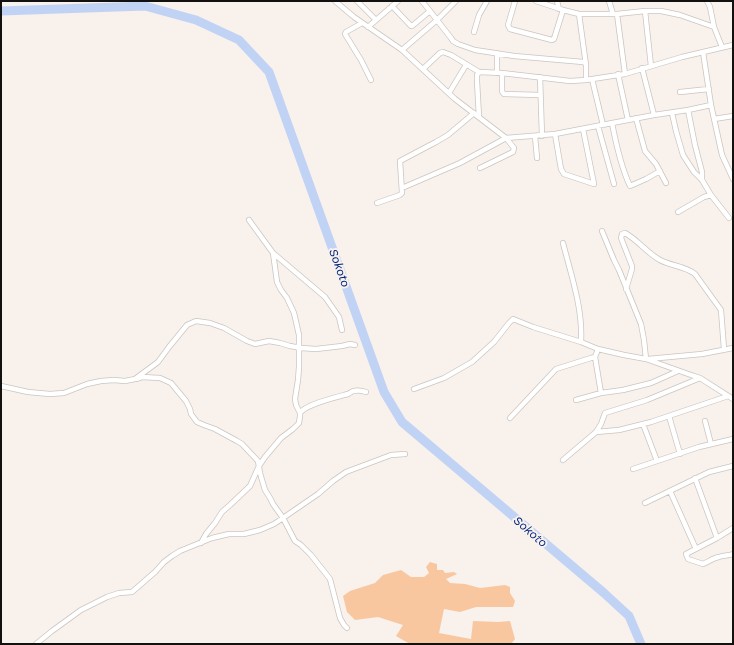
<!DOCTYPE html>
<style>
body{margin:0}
#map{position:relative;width:734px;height:645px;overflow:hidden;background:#f8f1ec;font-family:"Work Sans",sans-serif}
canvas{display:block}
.frame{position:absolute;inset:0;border:2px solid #13110f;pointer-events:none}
</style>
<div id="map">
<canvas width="734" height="645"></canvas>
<div class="frame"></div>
</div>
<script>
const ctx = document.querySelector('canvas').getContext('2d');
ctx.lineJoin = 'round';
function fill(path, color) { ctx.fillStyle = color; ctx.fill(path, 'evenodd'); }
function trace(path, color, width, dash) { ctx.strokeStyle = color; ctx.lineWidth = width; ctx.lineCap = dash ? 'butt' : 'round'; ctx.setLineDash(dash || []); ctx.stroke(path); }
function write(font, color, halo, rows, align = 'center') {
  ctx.font = font + ' "Work Sans",sans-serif'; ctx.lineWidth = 4; ctx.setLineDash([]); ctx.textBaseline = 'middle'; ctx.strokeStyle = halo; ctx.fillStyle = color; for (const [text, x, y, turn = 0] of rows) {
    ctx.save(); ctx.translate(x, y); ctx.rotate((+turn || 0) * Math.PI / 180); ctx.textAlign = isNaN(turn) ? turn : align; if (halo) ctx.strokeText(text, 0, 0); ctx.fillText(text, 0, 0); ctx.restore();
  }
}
const green = new Path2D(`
 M 430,562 L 437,564 L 437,570 L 443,570 L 445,573 L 454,572 L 457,574 L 446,579 L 450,583 L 465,584 L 480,588 L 505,585 L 510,587 L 510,593 L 515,601 L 513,607 L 476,607 L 460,612 L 444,609 L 439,633 L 471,639 L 473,621 L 498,622 L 510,621 L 515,639 L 511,644 L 410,644 L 396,636 L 403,625 L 378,617 L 355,620 L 347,612 L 343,596 L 350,591 L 375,583 L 383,575 L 401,570 L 411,577 L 424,577 L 429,573 L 426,567 Z`);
const river = new Path2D(`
 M 1,11 L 145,6 L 196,20 L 239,40 L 269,72 L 384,392 L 402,422 L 604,593 L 629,616 L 641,644`);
const street = new Path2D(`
 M 335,1 L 354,17 L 402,50 L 455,99 L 506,138 L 514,148 L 513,152 L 480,168
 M 357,1 L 376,20
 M 422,1 L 437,20 L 451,38 L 453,41 L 458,44 L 475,50 L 514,56 L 583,62 L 585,63
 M 515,1 L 508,25 L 510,29 L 552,40 L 554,39 L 563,10
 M 536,1 L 563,10 L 579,14 L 617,14 L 645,11 L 661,11 L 680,15 L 714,27
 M 557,1 L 559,9
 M 609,1 L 613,14
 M 707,1 L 710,7 L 714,27 L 722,47
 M 392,6 L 411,26 L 412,26 L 430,11
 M 645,11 L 651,66
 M 579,14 L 586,65 L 586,80
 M 617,14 L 625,74
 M 362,23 L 346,32 L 345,34 L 361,60 L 371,80
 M 368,27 L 398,1
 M 474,32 L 479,15 L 487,1
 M 402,50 L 437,20 L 456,1
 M 703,52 L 711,105 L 722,155 L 733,179
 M 497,53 L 497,73
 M 642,68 L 654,115
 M 423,69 L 440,53 L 443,52 L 451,55 L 479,72 L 502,73 L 570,81 L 586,80 L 625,74 L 682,57 L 733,45
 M 502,73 L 502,91 L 503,93 L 504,94 L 540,95
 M 618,74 L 628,120
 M 540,77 L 542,136
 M 592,79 L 603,125
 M 680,92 L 709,89
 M 449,93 L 466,65
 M 688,110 L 695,145 L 702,172 L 702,180
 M 672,113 L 676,131 L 683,155 L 694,172 L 702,180 L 711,195 L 729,218
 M 479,117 L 477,81 L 477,75 L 479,72
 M 636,118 L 645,151 L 656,164 L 666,183
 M 714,119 L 733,116
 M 612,123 C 616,144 621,167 630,186 L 646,179 L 660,171
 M 598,126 L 614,184
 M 583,129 L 594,184
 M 555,134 L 561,169 L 564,174 L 594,184
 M 535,136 L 537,158
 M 402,188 L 460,163 L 506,138 L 555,134 L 654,115 L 688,110 L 711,105
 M 377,203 L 400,195 L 402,193 L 400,161 L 436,142 L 448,135 L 474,113
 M 678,212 L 704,197 L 711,195
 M 249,220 L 273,253 L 325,297 L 339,317 L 342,330
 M 602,231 L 614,260 L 619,270 L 641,324 L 644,340 L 646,359
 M 563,243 C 571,275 583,308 581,342
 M 273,253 L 274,260 L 277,282 L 281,290 L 287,298 L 294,313 L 299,335 L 299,367 L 298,380 L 295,399 L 296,405 L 300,413
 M 626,289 L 632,269 L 632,266 L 621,238 L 622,234 L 625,233 C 638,240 647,253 660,260 C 671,266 685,266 695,274 L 721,310 L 724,349
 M 598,349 L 595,357 L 601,393
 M 648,359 L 702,354 L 733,348
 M 137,379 L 142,377 L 160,378 L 171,383 L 186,401 L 190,409 L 191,414 L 197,422 L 204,425 L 215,429 L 237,441 L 242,444 L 258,461 L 260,473 L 262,480 L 265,490 L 270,498 L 273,504 L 283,518 L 295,541 L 301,545 L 311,555 L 330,579 L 340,618 L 344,625 L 347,628
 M 1,386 L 28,392 L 50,394 L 64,393 L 87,384 L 101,381 L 114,380 L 125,381 L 135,379 L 158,362 L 169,347 L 187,325 L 196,321 L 210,323 L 224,328 L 247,341 L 255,344 L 269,341 L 280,343 L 290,346 L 301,348 L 316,349 L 342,346 L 350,344 L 355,345
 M 414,389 L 444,378 L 472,362 L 494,342 L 509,323 L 513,319 L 533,327 L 581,342 L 598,349 L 624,355 L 646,359 L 691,375 L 700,378 L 733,399
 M 576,400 L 601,393 L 623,390 L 651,383 L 678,371
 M 669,416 L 680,454
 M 510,418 L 556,369 L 591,358 L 595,357
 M 705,421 L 711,444
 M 643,424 L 657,461
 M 596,432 L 619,430 L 651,422 L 728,396
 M 563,460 L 596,432 L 601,424 L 605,413 L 647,400 L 700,378
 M 633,469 L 699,447 L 733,439
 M 695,478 L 717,538
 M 670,491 L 696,549
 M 645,503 L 709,472 L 733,466
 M 733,528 L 717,538 L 686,554 L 688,559 L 703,564 C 708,562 713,558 719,557 C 724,555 728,556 733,554
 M 201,543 L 206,534 L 215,523 L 222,512 L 230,505 L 250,486 L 259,466 L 265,457 L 281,438 L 293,429 L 299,423 L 300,416 L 300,413 C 306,404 337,397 348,394 C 350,393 352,391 354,391 C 357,390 363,391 366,392
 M 36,644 L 52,631 L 81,610 L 107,597 L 119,593 L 132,592 L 155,572 L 164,562 L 172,556 L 180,551 L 212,538 L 229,534 L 244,534 L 260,530 L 274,524 L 283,518 L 318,494 L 333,481 L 346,472 L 391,455 L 405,454`);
const waterNames = [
 ["Sokoto",339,268,70],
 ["Sokoto",530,532,41]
];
fill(green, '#f9c79f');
trace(river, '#c1d3f5', 9);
trace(street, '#cbc5c0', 6);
trace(street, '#fff', 4.5);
write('italic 12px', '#012580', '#f8f1ec', waterNames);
</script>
